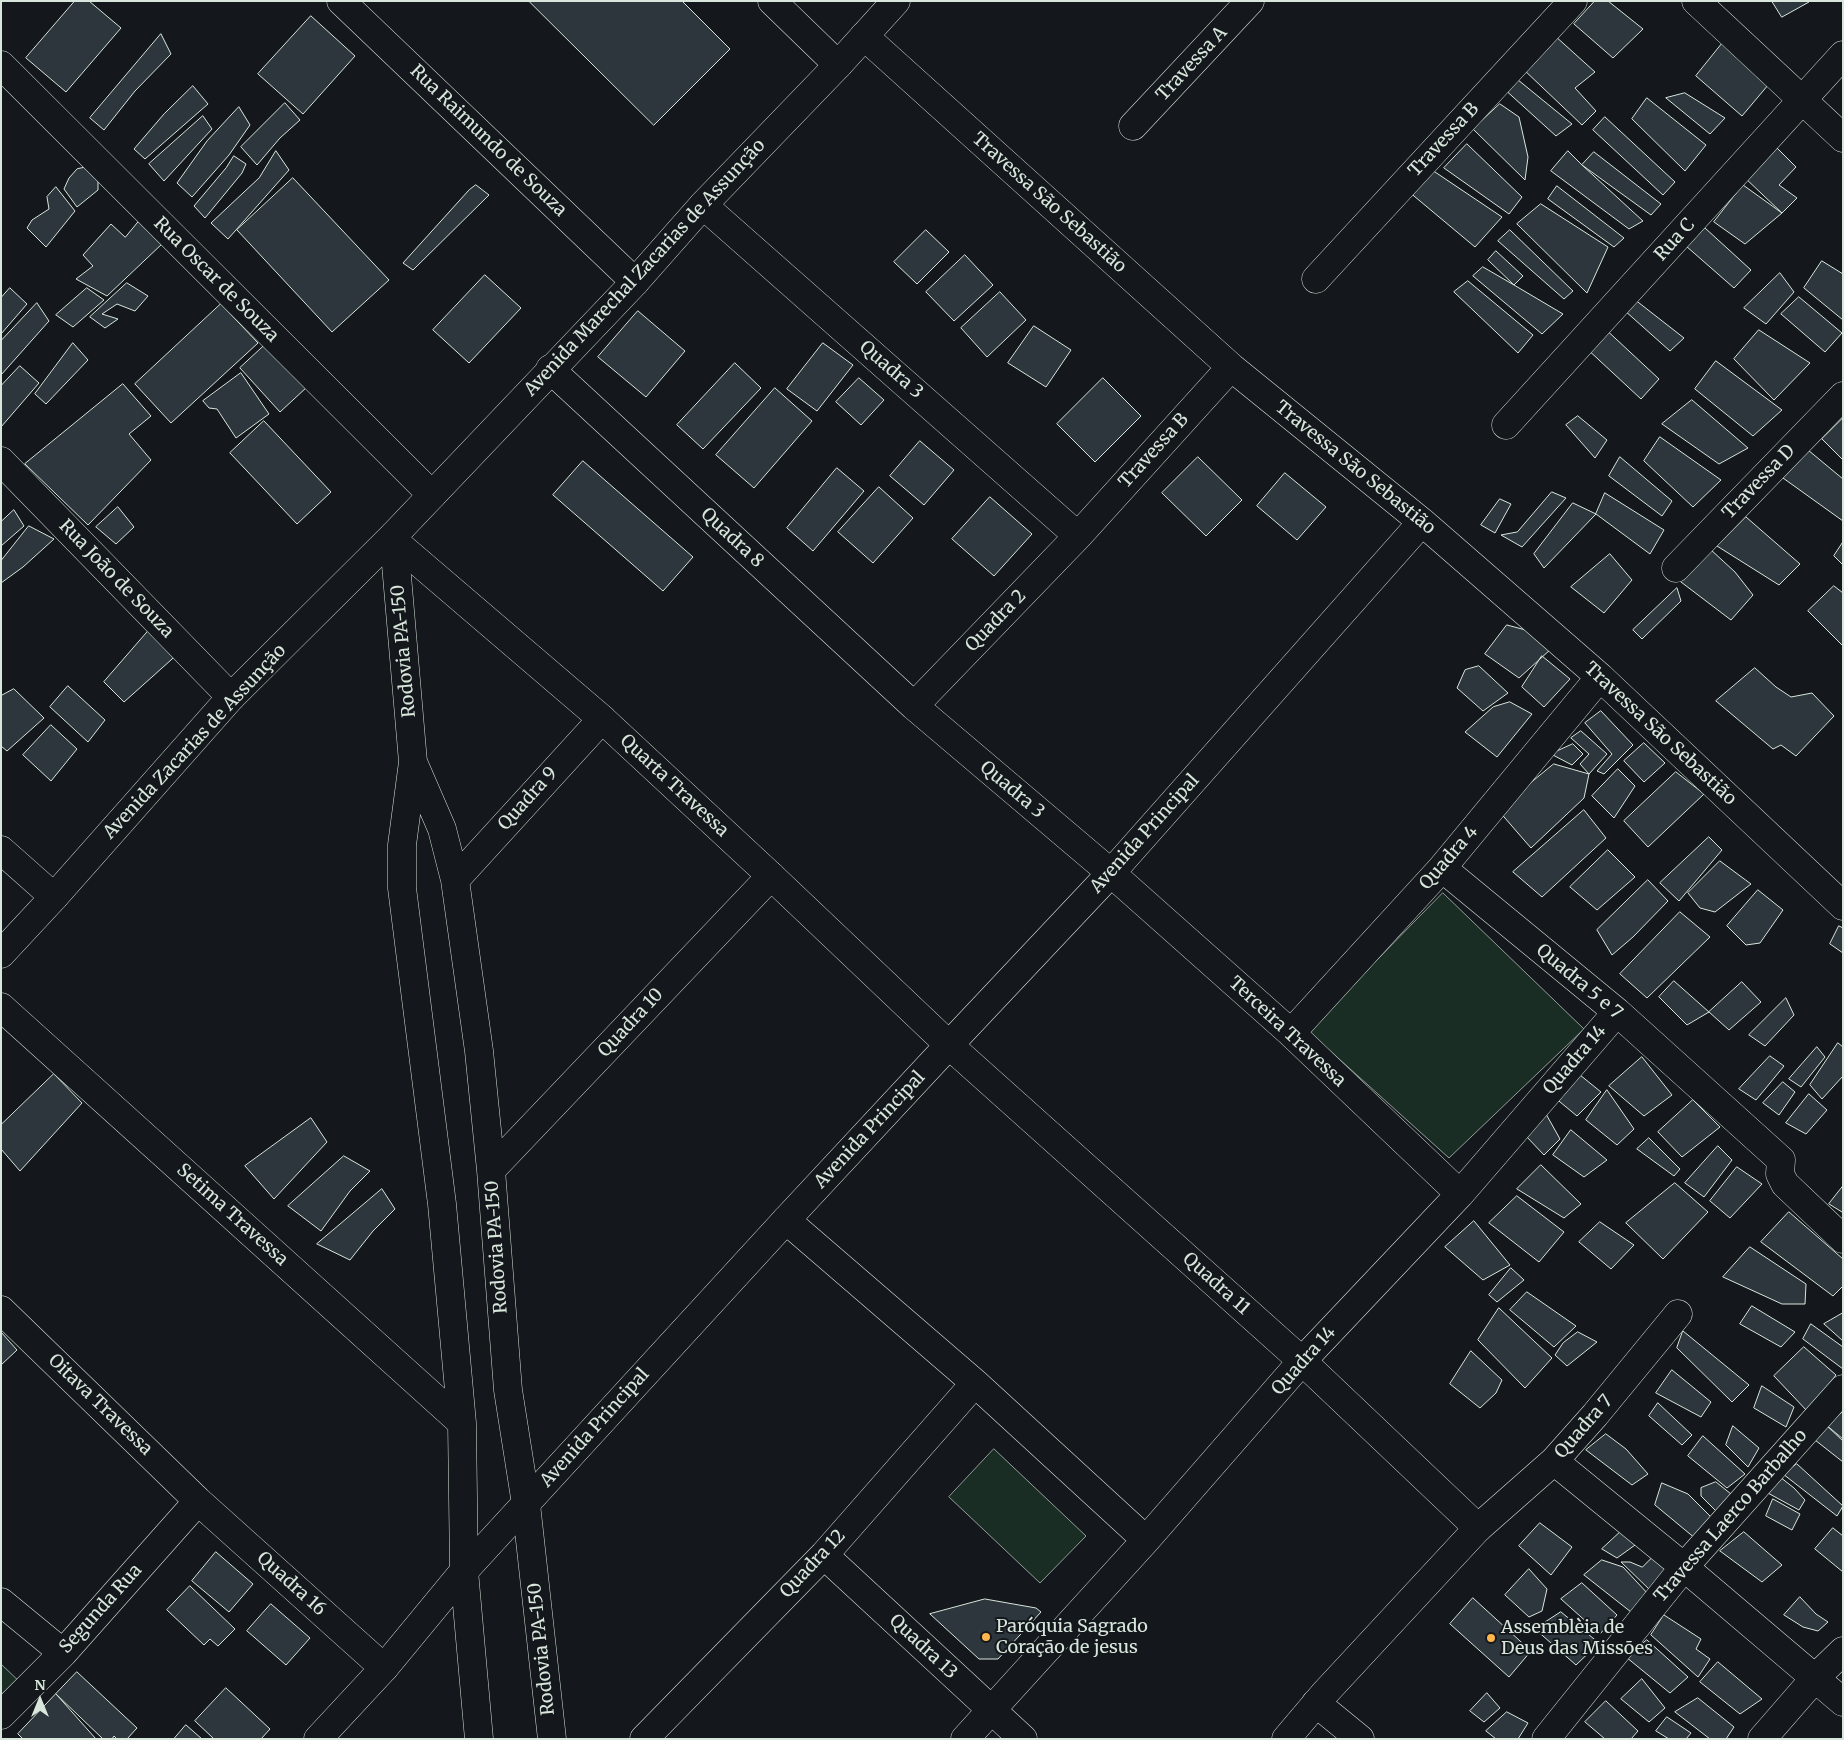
<!DOCTYPE html>
<meta charset="utf-8">
<style>
body{margin:0}
#map{position:relative;width:1844px;height:1740px;overflow:hidden;background:#14181c;font-family:Merriweather,serif}
canvas{display:block}
.frame{position:absolute;inset:0;border:2px solid #d8e6dc;pointer-events:none}
.north{position:absolute;left:15px;top:1675px;width:50px;height:50px;-webkit-text-stroke:4px #14181c;paint-order:stroke;rotate:0deg;font-size:14px;font-weight:700;line-height:20px;text-align:center;color:#d8e6dc}
.north::after{content:'';display:block;margin:auto;width:18px;height:22px;background:#d8e6dc;clip-path:polygon(50% 0,100% 100%,50% 72%,0 100%)}
</style>
<div id="map">
<canvas width="1844" height="1740"></canvas>
<div class="frame"></div>
<div class="north">N</div>
</div>
<script>
const ctx = document.querySelector('canvas').getContext('2d');
ctx.lineJoin = 'round';
function fill(path, color) { ctx.fillStyle = color; ctx.fill(path, 'evenodd'); }
function trace(path, color, width, dash) { ctx.strokeStyle = color; ctx.lineWidth = width; ctx.lineCap = dash ? 'butt' : 'round'; ctx.setLineDash(dash || []); ctx.stroke(path); }
function write(font, color, halo, rows, align = 'center') {
  ctx.font = font + ' Merriweather,serif'; ctx.lineWidth = 4; ctx.setLineDash([]); ctx.textBaseline = 'middle'; ctx.strokeStyle = halo; ctx.fillStyle = color; for (const [text, x, y, turn = 0] of rows) {
    ctx.save(); ctx.translate(x, y); ctx.rotate((+turn || 0) * Math.PI / 180); ctx.textAlign = isNaN(turn) ? turn : align; if (halo) ctx.strokeText(text, 0, 0); ctx.fillText(text, 0, 0); ctx.restore();
  }
}
const green = new Path2D(`
 M 1443,893 L 1584,1029 L 1449,1158 L 1308,1031 Z
 M 994,1449 L 1086,1536 L 1040,1583 L 949,1497 Z
 M 1,1664 L 23,1685 L 1,1709 Z`);
const building = new Path2D(`
 M 75,1 L 89,1 L 121,28 L 66,92 L 26,58 Z
 M 529,1 L 682,1 L 730,49 L 654,125 Z
 M 1595,1 L 1608,1 L 1643,29 L 1613,58 L 1574,24 Z
 M 1772,1 L 1809,1 L 1809,2 L 1782,17 Z
 M 311,16 L 355,56 L 303,114 L 258,74 Z
 M 161,34 L 171,54 L 135,91 L 104,130 L 90,118 Z
 M 1554,35 L 1595,72 L 1575,88 L 1596,111 L 1582,125 L 1522,68 Z
 M 1725,40 L 1774,78 L 1742,116 L 1696,76 Z
 M 1512,75 L 1572,124 L 1556,136 L 1502,87 Z
 M 193,86 L 208,104 L 145,159 L 134,149 L 164,114 Z
 M 1685,93 L 1725,118 L 1710,134 L 1666,98 Z
 M 1647,98 L 1706,145 L 1685,171 L 1632,119 Z
 M 285,103 L 300,120 L 280,138 L 257,165 L 241,147 Z
 M 1500,104 L 1519,117 L 1528,157 L 1525,180 L 1473,129 Z
 M 239,107 L 250,125 L 229,155 L 192,197 L 177,183 L 207,141 Z
 M 203,116 L 212,129 L 164,181 L 149,164 Z
 M 1605,117 L 1675,182 L 1663,195 L 1593,130 Z
 M 1769,140 L 1796,167 L 1779,185 L 1797,198 L 1782,213 L 1743,176 Z
 M 1467,144 L 1522,197 L 1509,214 L 1444,168 Z
 M 276,151 L 289,170 L 228,239 L 211,223 L 259,178 Z
 M 1568,151 L 1582,165 L 1643,221 L 1629,229 L 1551,171 Z
 M 1594,152 L 1661,204 L 1651,215 L 1582,165 Z
 M 234,156 L 246,164 L 242,173 L 205,218 L 194,206 L 226,168 Z
 M 87,167 L 98,173 L 98,190 L 77,207 L 64,189 L 69,178 L 77,169 Z
 M 1432,170 L 1502,217 L 1475,247 L 1408,191 Z
 M 293,178 L 389,280 L 332,332 L 237,230 Z
 M 476,185 L 489,195 L 413,270 L 403,263 L 469,190 Z
 M 1743,185 L 1782,213 L 1745,244 L 1714,222 Z
 M 1557,186 L 1624,238 L 1614,247 L 1548,199 Z
 M 56,187 L 75,211 L 46,247 L 27,228 L 32,220 L 49,209 L 47,197 Z
 M 1541,204 L 1608,247 L 1587,293 L 1517,224 Z
 M 140,220 L 163,243 L 107,296 L 76,279 L 93,266 L 83,255 L 111,224 L 125,237 Z
 M 1705,228 L 1751,270 L 1734,288 L 1686,246 Z
 M 926,230 L 949,252 L 917,284 L 894,262 Z
 M 1510,230 L 1573,291 L 1564,299 L 1498,241 Z
 M 1496,251 L 1523,276 L 1514,285 L 1488,260 Z
 M 965,255 L 993,285 L 954,321 L 926,292 Z
 M 1822,261 L 1843,274 L 1843,320 L 1804,288 Z
 M 1483,267 L 1514,285 L 1563,314 L 1542,334 L 1473,276 Z
 M 1780,273 L 1794,292 L 1766,324 L 1744,308 Z
 M 485,275 L 521,308 L 469,363 L 433,330 Z
 M 1468,281 L 1533,335 L 1518,353 L 1454,292 Z
 M 127,283 L 148,296 L 135,311 L 117,304 L 102,314 L 118,319 L 105,328 L 90,317 Z
 M 10,288 L 27,304 L 1,334 L 1,298 Z
 M 87,288 L 104,300 L 73,327 L 56,315 Z
 M 1000,292 L 1026,320 L 987,357 L 961,328 Z
 M 1799,297 L 1842,333 L 1825,352 L 1781,314 Z
 M 1634,299 L 1684,338 L 1670,351 L 1624,310 Z
 M 37,303 L 49,321 L 1,375 L 1,341 Z
 M 221,304 L 258,343 L 171,423 L 135,384 Z
 M 638,311 L 685,351 L 646,397 L 598,357 Z
 M 1601,325 L 1659,379 L 1641,399 L 1585,347 Z
 M 1034,326 L 1071,350 L 1046,387 L 1008,363 Z
 M 1759,330 L 1810,363 L 1774,400 L 1734,359 Z
 M 73,343 L 88,360 L 46,404 L 35,394 Z
 M 823,343 L 853,365 L 817,411 L 787,389 Z
 M 266,344 L 307,387 L 280,412 L 240,368 Z
 M 1716,361 L 1782,410 L 1753,436 L 1695,389 Z
 M 735,363 L 761,388 L 703,449 L 677,425 Z
 M 20,366 L 39,383 L 1,427 L 1,386 Z
 M 241,373 L 269,414 L 236,438 L 217,409 L 209,408 L 203,401 Z
 M 859,378 L 884,400 L 861,425 L 836,402 Z
 M 1103,378 L 1141,416 L 1095,462 L 1057,424 Z
 M 123,384 L 151,416 L 129,434 L 151,460 L 88,525 L 25,464 Z
 M 775,388 L 812,421 L 754,488 L 716,455 Z
 M 1692,400 L 1748,448 L 1719,464 L 1662,424 Z
 M 1578,416 L 1607,440 L 1595,458 L 1566,425 Z
 M 1843,418 L 1843,460 L 1822,439 Z
 M 264,421 L 331,492 L 297,524 L 230,453 Z
 M 1660,437 L 1721,480 L 1693,507 L 1644,461 Z
 M 920,441 L 954,470 L 924,505 L 890,476 Z
 M 1808,450 L 1843,479 L 1843,521 L 1783,478 Z
 M 1198,457 L 1242,500 L 1206,536 L 1162,493 Z
 M 1620,457 L 1672,501 L 1662,516 L 1609,476 Z
 M 583,461 L 693,557 L 663,591 L 553,495 Z
 M 837,468 L 864,491 L 813,551 L 787,528 Z
 M 1285,473 L 1326,507 L 1297,540 L 1257,506 Z
 M 879,487 L 913,518 L 873,563 L 838,532 Z
 M 1552,492 L 1566,498 L 1522,547 L 1501,535 L 1517,532 Z
 M 1605,493 L 1664,530 L 1650,554 L 1596,514 Z
 M 990,497 L 1032,534 L 994,576 L 952,539 Z
 M 1500,499 L 1511,504 L 1495,533 L 1481,525 Z
 M 1573,503 L 1596,514 L 1544,568 L 1534,554 Z
 M 118,507 L 134,527 L 116,544 L 96,527 Z
 M 14,510 L 24,526 L 1,546 L 1,522 Z
 M 1746,517 L 1800,564 L 1779,585 L 1717,546 Z
 M 29,526 L 54,539 L 23,567 L 1,583 L 1,561 Z
 M 1843,542 L 1843,565 L 1834,556 Z
 M 1710,549 L 1735,572 L 1753,595 L 1731,620 L 1681,582 Z
 M 1610,554 L 1632,580 L 1604,613 L 1571,587 Z
 M 1834,586 L 1843,593 L 1843,646 L 1808,611 Z
 M 1677,588 L 1681,601 L 1642,639 L 1633,630 Z
 M 1507,625 L 1533,632 L 1551,649 L 1519,678 L 1485,654 Z
 M 150,629 L 181,651 L 124,702 L 104,682 Z
 M 1542,656 L 1570,679 L 1544,707 L 1522,687 Z
 M 1479,666 L 1508,693 L 1483,711 L 1457,688 L 1465,670 Z
 M 1755,668 L 1776,687 L 1791,697 L 1812,693 L 1834,716 L 1796,756 L 1781,745 L 1773,749 L 1716,701 Z
 M 68,686 L 105,720 L 88,742 L 50,707 Z
 M 14,689 L 44,718 L 7,751 L 1,746 L 1,696 Z
 M 1510,702 L 1532,714 L 1497,757 L 1465,732 L 1493,707 Z
 M 1601,711 L 1633,745 L 1604,774 L 1597,771 L 1612,754 L 1585,723 Z
 M 51,725 L 77,749 L 51,781 L 23,755 Z
 M 1581,731 L 1607,754 L 1589,774 L 1580,764 L 1589,754 L 1571,738 Z
 M 1644,743 L 1665,763 L 1644,782 L 1624,761 Z
 M 1573,744 L 1583,754 L 1572,765 L 1551,754 Z
 M 1554,764 L 1589,774 L 1584,798 L 1531,848 L 1498,810 Z
 M 1618,769 L 1635,786 L 1614,818 L 1592,796 Z
 M 1676,772 L 1704,794 L 1648,847 L 1624,821 Z
 M 1584,810 L 1606,838 L 1542,897 L 1513,872 Z
 M 1709,837 L 1722,850 L 1679,901 L 1660,883 Z
 M 1608,850 L 1635,877 L 1597,910 L 1570,887 Z
 M 1720,861 L 1751,884 L 1715,912 L 1700,908 L 1688,893 Z
 M 1648,880 L 1668,901 L 1633,937 L 1612,955 L 1597,930 Z
 M 1758,890 L 1783,910 L 1760,943 L 1746,945 L 1727,926 Z
 M 1680,912 L 1710,937 L 1647,998 L 1620,974 Z
 M 1839,926 L 1843,928 L 1843,953 L 1830,944 Z
 M 1674,981 L 1709,1012 L 1687,1025 L 1659,997 Z
 M 1742,982 L 1761,1002 L 1729,1030 L 1709,1012 Z
 M 1786,998 L 1794,1015 L 1765,1046 L 1749,1035 Z
 M 1838,1043 L 1843,1047 L 1843,1076 L 1822,1099 L 1810,1085 Z
 M 1817,1047 L 1825,1057 L 1801,1087 L 1789,1079 Z
 M 1770,1056 L 1784,1066 L 1756,1100 L 1739,1089 Z
 M 1642,1057 L 1672,1095 L 1644,1116 L 1609,1086 Z
 M 54,1074 L 82,1103 L 20,1171 L 1,1149 L 1,1125 Z
 M 1580,1075 L 1601,1092 L 1577,1116 L 1548,1092 Z
 M 1783,1082 L 1795,1092 L 1779,1115 L 1763,1103 Z
 M 1607,1090 L 1634,1129 L 1617,1145 L 1586,1120 Z
 M 1809,1094 L 1827,1110 L 1806,1134 L 1786,1123 Z
 M 1693,1100 L 1720,1127 L 1682,1157 L 1658,1132 Z
 M 1546,1114 L 1560,1139 L 1544,1155 L 1525,1135 Z
 M 311,1118 L 327,1142 L 274,1199 L 245,1166 Z
 M 1571,1130 L 1607,1160 L 1584,1177 L 1553,1155 Z
 M 1649,1138 L 1680,1169 L 1674,1176 L 1637,1149 Z
 M 1718,1146 L 1732,1160 L 1704,1197 L 1685,1183 Z
 M 344,1156 L 370,1171 L 350,1191 L 321,1231 L 288,1206 Z
 M 1541,1165 L 1581,1204 L 1564,1218 L 1517,1189 Z
 M 1737,1167 L 1762,1184 L 1730,1218 L 1710,1201 Z
 M 1675,1183 L 1708,1212 L 1663,1259 L 1626,1223 Z
 M 1843,1186 L 1843,1211 L 1842,1212 L 1829,1204 Z
 M 382,1189 L 395,1209 L 373,1231 L 350,1260 L 317,1244 Z
 M 1517,1196 L 1564,1232 L 1539,1262 L 1489,1223 Z
 M 1789,1212 L 1843,1259 L 1843,1286 L 1833,1296 L 1761,1242 Z
 M 1474,1221 L 1510,1265 L 1483,1280 L 1445,1247 Z
 M 1600,1222 L 1634,1245 L 1611,1269 L 1579,1242 Z
 M 1750,1247 L 1806,1284 L 1805,1304 L 1782,1304 L 1723,1277 Z
 M 1511,1268 L 1524,1280 L 1497,1302 L 1489,1295 Z
 M 1527,1292 L 1576,1326 L 1554,1347 L 1510,1310 Z
 M 1752,1306 L 1795,1332 L 1781,1347 L 1740,1324 Z
 M 1499,1308 L 1552,1358 L 1525,1388 L 1478,1340 Z
 M 1843,1313 L 1843,1341 L 1824,1324 Z
 M 1811,1324 L 1843,1347 L 1843,1369 L 1803,1339 Z
 M 1683,1331 L 1749,1385 L 1732,1402 L 1677,1348 Z
 M 1,1332 L 17,1350 L 1,1365 Z
 M 1578,1332 L 1597,1342 L 1567,1366 L 1555,1355 L 1563,1343 Z
 M 1804,1347 L 1836,1375 L 1808,1412 L 1774,1376 Z
 M 1471,1351 L 1502,1380 L 1496,1393 L 1480,1408 L 1450,1384 Z
 M 1672,1370 L 1711,1402 L 1701,1417 L 1656,1393 Z
 M 1762,1386 L 1794,1407 L 1786,1427 L 1754,1408 Z
 M 1658,1403 L 1692,1435 L 1682,1445 L 1649,1416 Z
 M 1843,1412 L 1843,1439 L 1825,1424 Z
 M 1825,1424 L 1843,1441 L 1843,1462 L 1815,1440 Z
 M 1733,1426 L 1759,1448 L 1748,1467 L 1726,1445 Z
 M 1606,1434 L 1626,1449 L 1648,1474 L 1632,1485 L 1586,1450 Z
 M 1703,1436 L 1745,1474 L 1727,1488 L 1688,1456 Z
 M 1797,1464 L 1843,1506 L 1837,1516 L 1783,1474 Z
 M 1780,1477 L 1794,1488 L 1805,1500 L 1799,1510 L 1766,1492 Z
 M 1716,1482 L 1731,1494 L 1717,1512 L 1701,1496 L 1701,1488 Z
 M 1662,1483 L 1688,1494 L 1713,1519 L 1696,1539 L 1655,1505 Z
 M 1773,1499 L 1800,1514 L 1792,1530 L 1766,1516 Z
 M 1540,1523 L 1572,1547 L 1551,1575 L 1519,1546 Z
 M 1629,1524 L 1642,1540 L 1617,1558 L 1602,1549 Z
 M 1833,1528 L 1843,1536 L 1843,1572 L 1815,1549 Z
 M 1744,1532 L 1782,1565 L 1762,1582 L 1720,1551 Z
 M 216,1552 L 253,1584 L 229,1612 L 192,1581 Z
 M 1658,1552 L 1674,1570 L 1651,1591 L 1621,1562 L 1630,1562 L 1642,1567 Z
 M 1602,1560 L 1623,1567 L 1649,1595 L 1631,1612 L 1584,1575 Z
 M 1529,1569 L 1547,1589 L 1542,1611 L 1529,1617 L 1505,1595 Z
 M 1582,1583 L 1617,1615 L 1600,1634 L 1561,1599 Z
 M 190,1586 L 235,1629 L 218,1646 L 210,1639 L 204,1645 L 167,1610 Z
 M 1800,1597 L 1816,1614 L 1828,1622 L 1818,1631 L 1803,1627 L 1784,1615 Z
 M 1473,1598 L 1531,1651 L 1509,1677 L 1450,1624 Z
 M 985,1599 L 1036,1608 L 1041,1612 L 998,1659 L 979,1659 L 930,1614 Z
 M 271,1604 L 310,1638 L 286,1665 L 247,1631 Z
 M 1561,1612 L 1599,1643 L 1576,1665 L 1535,1629 Z
 M 1664,1615 L 1701,1639 L 1696,1649 L 1710,1659 L 1698,1677 L 1651,1635 Z
 M 1647,1640 L 1688,1677 L 1670,1693 L 1626,1657 Z
 M 1718,1662 L 1762,1699 L 1740,1714 L 1700,1682 Z
 M 77,1672 L 137,1728 L 127,1739 L 117,1739 L 114,1736 L 112,1739 L 103,1739 L 56,1694 Z
 M 1642,1679 L 1665,1708 L 1649,1722 L 1621,1699 Z
 M 226,1688 L 270,1729 L 261,1739 L 214,1739 L 195,1721 Z
 M 1487,1693 L 1500,1708 L 1484,1722 L 1470,1711 Z
 M 56,1694 L 96,1739 L 23,1739 L 18,1734 Z
 M 1698,1698 L 1734,1727 L 1726,1739 L 1710,1739 L 1675,1712 Z
 M 1606,1701 L 1638,1731 L 1631,1739 L 1605,1739 L 1585,1722 Z
 M 1507,1712 L 1528,1723 L 1518,1739 L 1496,1739 L 1486,1731 Z
 M 1667,1717 L 1691,1733 L 1686,1739 L 1669,1739 L 1656,1731 Z
 M 186,1725 L 202,1739 L 174,1739 Z`);
const minor = new Path2D(`
 M 341,1 L 635,282
 M 772,1 L 838,65
 M 1696,1 L 1843,138
 M 864,36 L 1231,367 L 1422,522 L 1600,677 L 1843,906
 M 1,65 L 432,495
 M 1133,126 L 1250,1
 M 703,205 L 1078,536
 M 1316,279 L 1573,1
 M 550,369 L 914,706 L 1111,873 L 1291,1033 L 1460,1194
 M 1506,425 L 1843,55
 M 1,461 L 231,697
 M 394,541 L 413,762 L 402,845 L 402,888 L 442,1204 L 462,1423 L 464,1571 L 479,1739
 M 1676,568 L 1843,396
 M 914,706 L 1078,536 L 1231,367
 M 413,762 L 442,829 L 455,880 L 479,1051 L 491,1170 L 508,1390 L 526,1504 L 552,1739
 M 1,850 L 54,897
 M 1442,868 L 1617,1012 L 1781,1160 L 1780,1174 L 1785,1184 L 1843,1239
 M 455,880 L 602,719
 M 1,1007 L 462,1423
 M 1291,1033 L 1442,868 L 1600,677
 M 949,1045 L 1111,873 L 1422,522
 M 491,1170 L 771,876
 M 786,1220 L 975,1383 L 1146,1540
 M 1,1310 L 198,1501 L 384,1668
 M 1554,1461 L 1684,1567 L 1843,1702
 M 1478,1528 L 1554,1461 L 1595,1415 L 1678,1314
 M 824,1555 L 1023,1739
 M 1,1602 L 63,1653
 M 1316,1703 L 1360,1739
 M 1,1715 L 63,1653 L 198,1501
 M 644,1739 L 824,1555 L 975,1383
 M 965,1739 L 1146,1540 L 1302,1361 L 1460,1194 L 1617,1012
 M 1546,1739 L 1684,1567 L 1843,1389
 M 1762,1739 L 1815,1678 L 1843,1651`);
const tertiary = new Path2D(`
 M 394,535 L 394,541 L 602,719 L 771,876 L 949,1045 L 1302,1361 L 1478,1528 L 1324,1694 L 1286,1739
 M 318,1739 L 384,1668 L 464,1571 L 786,1220 L 949,1045`);
const secondary = new Path2D(`
 M 1,954 L 54,897 L 231,697 L 394,535 L 635,282 L 703,205 L 838,65 L 896,1`);
const markers = [
 [986,1637,5,"#ffb74d"],
 [1491,1638,5,"#ffb74d"]
];
const streetNames = [
 ["Travessa A",1192,64,-47],
 ["Travessa B",1444,140,-47],
 ["Rua Raimundo de Souza",488,141,44],
 ["Travessa São Sebastião",1049,203,42],
 ["Rua C",1675,240,-48],
 ["Avenida Marechal Zacarias de Assunção",645,268,-47],
 ["Rua Oscar de Souza",216,280,45],
 ["Quadra 3",891,370,41],
 ["Travessa B",1154,451,-48],
 ["Travessa São Sebastião",1355,468,39],
 ["Travessa D",1759,482,-46],
 ["Quadra 8",732,538,43],
 ["Rua João de Souza",116,579,46],
 ["Quadra 2",996,621,-46],
 ["Rodovia PA-150",404,651,-95],
 ["Travessa São Sebastião",1660,734,43],
 ["Avenida Zacarias de Assunção",195,742,-47],
 ["Quarta Travessa",674,786,43],
 ["Quadra 3",1012,790,40],
 ["Quadra 9",528,799,-48],
 ["Avenida Principal",1145,834,-48],
 ["Quadra 4",1449,858,-49],
 ["Quadra 5 e 7",1579,982,40],
 ["Quadra 10",631,1023,-47],
 ["Terceira Travessa",1287,1032,43],
 ["Quadra 14",1575,1060,-49],
 ["Avenida Principal",870,1130,-47],
 ["Setima Travessa",232,1215,42],
 ["Rodovia PA-150",497,1247,-94],
 ["Quadra 11",1216,1284,42],
 ["Quadra 14",1304,1361,-48],
 ["Oitava Travessa",100,1405,44],
 ["Quadra 7",1584,1427,-49],
 ["Avenida Principal",595,1428,-48],
 ["Travessa Laerco Barbalho",1731,1516,-49],
 ["Quadra 12",813,1564,-47],
 ["Quadra 16",291,1584,42],
 ["Segunda Rua",101,1609,-48],
 ["Quadra 13",923,1647,43],
 ["Rodovia PA-150",542,1649,-96]
];
const poiNames = [
 ["Paróquia Sagrado",996,1627],
 ["Coração de jesus",996,1648],
 ["Assemblèia de",1501,1628],
 ["Deus das Missões",1501,1649]
];
fill(green, '#1a2d24');
trace(green, '#939e99', 1);
fill(building, '#2c363c');
trace(building, '#d8e6dc', 1);
trace(minor, '#d8e6dc', 29);
trace(tertiary, '#d8e6dc', 29);
trace(secondary, '#d8e6dc', 29);
trace(minor, '#14181c', 28);
trace(tertiary, '#14181c', 28);
trace(secondary, '#14181c', 28);
for (const [x, y, r, color] of markers) { const dot = new Path2D(); dot.arc(x, y, r, 0, 2 * Math.PI); ctx.fillStyle = color; ctx.fill(dot); trace(dot, '#14181c', 2); }
write('18px', '#d8e6dc', '#14181c', streetNames);
write('18px', '#d8e6dc', '#14181c', poiNames, 'left');
</script>
